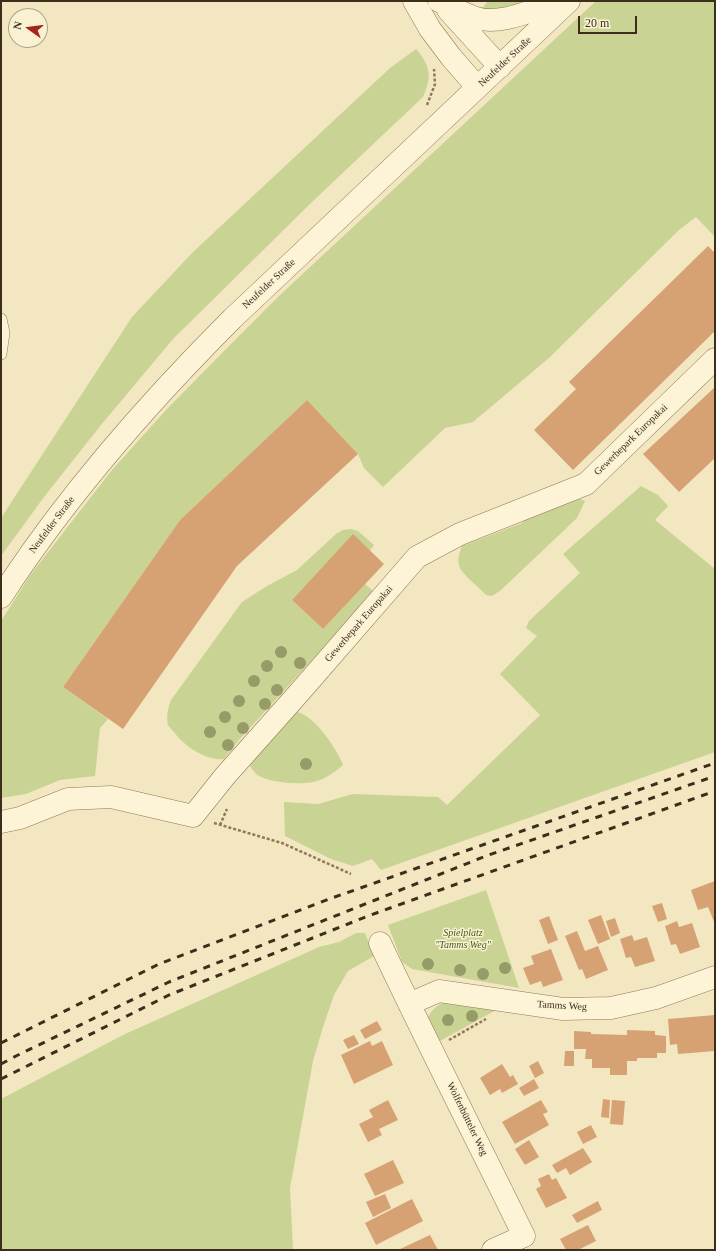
<!DOCTYPE html>
<meta charset="utf-8">
<style>
body{margin:0}
#map{position:relative;width:716px;height:1251px;overflow:hidden;background:#f3e7c1;font-family:Georgia,serif}
canvas{display:block}
.frame{position:absolute;inset:0;border:2px solid #3d2e1c;pointer-events:none}
.north{position:absolute;left:8px;top:8px;width:40px;height:40px;box-sizing:border-box;background:#f9f1d2;border:1px solid #aea389;border-radius:50%;rotate:284deg;font-size:11px;font-weight:700;line-height:16px;text-align:center;color:#3d2e1c}
.north::after{content:'';display:block;margin:auto;width:14px;height:18px;background:#a6261f;clip-path:polygon(50% 0,100% 100%,50% 72%,0 100%)}
.scale{position:absolute;left:578px;top:16px;width:59px;height:18px;box-sizing:border-box;border:2px solid #3d2e1c;border-top:0;padding-left:5px;font-size:12px;line-height:14px;white-space:nowrap;color:#3d2e1c;-webkit-text-stroke:3px #f9f1d2;paint-order:stroke}
</style>
<div id="map">
<canvas width="716" height="1251"></canvas>
<div class="frame"></div>
<div class="north">N</div>
<div class="scale">20 m</div>
</div>
<script>
const ctx = document.querySelector('canvas').getContext('2d');
ctx.lineJoin = 'round';
function fill(path, color) { ctx.fillStyle = color; ctx.fill(path, 'evenodd'); }
function trace(path, color, width, dash) { ctx.strokeStyle = color; ctx.lineWidth = width; ctx.lineCap = dash ? 'butt' : 'round'; ctx.setLineDash(dash || []); ctx.stroke(path); }
function write(font, color, halo, rows, align = 'center') {
  ctx.font = font + ' Georgia,serif'; ctx.lineWidth = 3; ctx.setLineDash([]); ctx.textBaseline = 'middle'; ctx.strokeStyle = halo; ctx.fillStyle = color; for (const [text, x, y, turn = 0] of rows) {
    ctx.save(); ctx.translate(x, y); ctx.rotate((+turn || 0) * Math.PI / 180); ctx.textAlign = isNaN(turn) ? turn : align; if (halo) ctx.strokeText(text, 0, 0); ctx.fillText(text, 0, 0); ctx.restore();
  }
}
const green = new Path2D(`
 M 488,1 L 523,1 C 511,8 496,11 482,9 Z
 M 596,1 L 715,1 L 715,237 L 696,217 L 679,230 L 550,357 L 473,422 L 445,428 L 383,487 L 364,468 L 358,454 L 307,400 L 180,520 L 63,687 L 108,719 L 100,728 L 95,776 L 60,780 L 26,794 L 1,798 L 1,621 L 31,574 L 112,470 L 166,410 L 223,352 L 280,295 Z
 M 416,49 C 431,66 432,77 423,97 L 312,202 L 173,339 L 101,425 L 44,497 L 1,556 L 1,518 L 132,317 L 192,253 L 390,68 Z
 M 641,486 L 658,495 L 668,506 L 655,520 L 715,569 L 715,752 L 381,870 L 372,859 L 353,866 L 331,859 L 285,836 L 284,802 L 318,804 L 353,794 L 438,797 L 447,805 L 540,715 L 500,674 L 537,636 L 526,628 L 529,621 L 580,573 L 563,554 Z
 M 574,496 L 585,501 L 577,518 L 501,590 L 492,596 L 486,595 C 480,588 460,573 459,565 C 457,558 460,552 462,546 L 522,523 L 528,515 Z
 M 351,529 L 358,531 L 374,545 L 370,551 L 353,535 L 292,600 L 323,629 L 365,584 L 374,592 L 239,740 L 224,759 C 206,761 184,746 174,732 C 172,730 169,727 168,725 C 166,716 168,708 171,700 L 242,602 L 267,586 L 297,570 L 336,534 L 343,530 Z
 M 297,712 C 315,716 337,749 343,765 C 336,771 328,777 320,780 C 305,786 272,783 259,776 C 255,774 253,770 250,766 L 255,758 Z
 M 486,890 L 519,988 L 412,969 L 402,962 L 388,925 Z
 M 356,933 L 365,933 L 374,956 L 348,971 L 334,995 L 323,1027 L 313,1061 L 290,1188 L 293,1250 L 1,1250 L 1,1099 L 123,1035 L 319,947 L 339,942 Z
 M 448,1000 L 498,1009 L 438,1042 L 428,1017 C 432,1009 439,1004 448,1000 Z`);
const building = new Path2D(`
 M 708,246 L 715,253 L 715,331 L 573,470 L 534,430 L 576,389 L 569,382 Z
 M 715,387 L 715,458 L 679,492 L 643,454 Z
 M 307,400 L 358,454 L 237,566 L 123,729 L 63,687 L 180,520 Z
 M 353,534 L 384,564 L 323,629 L 292,600 Z
 M 715,881 L 715,924 L 708,907 L 698,910 L 691,890 Z
 M 662,903 L 667,919 L 658,922 L 652,906 Z
 M 601,915 L 610,939 L 598,944 L 588,920 Z
 M 549,916 L 558,940 L 548,944 L 539,920 Z
 M 615,918 L 620,933 L 611,937 L 606,921 Z
 M 677,921 L 679,927 L 692,923 L 700,947 L 680,954 L 676,944 L 671,945 L 665,926 Z
 M 577,931 L 585,951 L 598,946 L 608,970 L 586,979 L 582,969 L 579,970 L 565,936 Z
 M 632,935 L 634,941 L 647,937 L 655,961 L 635,967 L 631,957 L 626,958 L 620,939 Z
 M 551,949 L 563,980 L 543,987 L 541,981 L 530,985 L 523,968 L 534,964 L 531,956 Z
 M 715,1015 L 715,1051 L 678,1054 L 677,1044 L 670,1045 L 668,1019 Z
 M 377,1021 L 382,1030 L 365,1039 L 360,1030 Z
 M 627,1030 L 655,1031 L 655,1035 L 666,1036 L 666,1053 L 657,1053 L 657,1058 L 637,1058 L 637,1061 L 627,1061 L 627,1075 L 610,1075 L 610,1068 L 592,1068 L 592,1059 L 585,1059 L 586,1049 L 574,1049 L 574,1031 L 591,1032 L 591,1034 L 627,1035 Z
 M 354,1035 L 359,1044 L 348,1049 L 343,1040 Z
 M 370,1041 L 372,1046 L 382,1041 L 393,1065 L 354,1084 L 341,1055 Z
 M 565,1051 L 574,1051 L 574,1066 L 564,1066 Z
 M 538,1061 L 544,1073 L 535,1078 L 529,1066 Z
 M 502,1064 L 510,1077 L 513,1075 L 518,1084 L 502,1093 L 500,1089 L 490,1095 L 480,1078 Z
 M 534,1079 L 539,1088 L 524,1096 L 519,1088 Z
 M 603,1099 L 610,1100 L 609,1118 L 601,1117 Z
 M 388,1100 L 398,1120 L 379,1129 L 382,1135 L 368,1142 L 359,1124 L 373,1117 L 369,1110 Z
 M 541,1100 L 548,1112 L 543,1114 L 549,1125 L 515,1144 L 502,1122 Z
 M 612,1100 L 625,1101 L 623,1125 L 610,1124 Z
 M 591,1125 L 597,1137 L 583,1144 L 577,1132 Z
 M 529,1140 L 539,1157 L 525,1165 L 515,1149 Z
 M 583,1148 L 592,1162 L 570,1175 L 566,1168 L 557,1173 L 552,1165 Z
 M 393,1160 L 404,1183 L 375,1196 L 364,1174 Z
 M 549,1174 L 552,1180 L 556,1178 L 567,1198 L 546,1208 L 536,1189 L 541,1186 L 538,1179 Z
 M 385,1194 L 391,1208 L 373,1217 L 366,1202 Z
 M 412,1199 L 423,1221 L 376,1245 L 365,1223 Z
 M 598,1201 L 602,1210 L 577,1223 L 572,1215 Z
 M 588,1225 L 596,1241 L 578,1250 L 566,1250 L 560,1239 Z
 M 430,1235 L 438,1250 L 398,1250 Z`);
const path = new Path2D(`
 M 427,105 L 435,84 L 434,69
 M 214,823 L 282,843 L 351,874
 M 220,825 L 227,809
 M 449,1040 L 486,1019`);
const service = new Path2D(`
 M 1,319 L 4,333 L 1,354`);
const minor = new Path2D(`
 M 414,1 L 430,29 L 451,57 L 477,87
 M 1,822 L 20,818 L 68,799 L 111,797 L 193,816 L 225,776 L 298,694 L 417,557 L 460,534 L 586,484 L 715,359
 M 380,943 C 426,1041 476,1138 524,1236 L 493,1250
 M 409,1004 L 439,991 L 563,1009 L 611,1008 L 656,998 L 715,977`);
const tertiary = new Path2D(`
 M 439,1 C 451,7 464,14 476,18 C 502,26 536,8 561,1
 M 448,10 L 500,67
 M 1,597 C 67,495 147,404 232,319 L 569,1`);
const rail = new Path2D(`
 M 1,1043 L 159,964 L 332,898 L 715,763
 M 1,1064 L 16,1056 L 169,982 L 486,856 L 715,776
 M 1,1079 L 169,995 L 368,916 L 715,791`);
const trees = [
 [281,652],
 [300,663],
 [267,666],
 [254,681],
 [277,690],
 [239,701],
 [265,704],
 [225,717],
 [243,728],
 [210,732],
 [228,745],
 [306,764],
 [428,964],
 [505,968],
 [460,970],
 [483,974],
 [472,1016],
 [448,1020]
];
const streetNames = [
 ["Neufelder Straße",505,62,-43],
 ["Neufelder Straße",269,284,-43],
 ["Gewerbepark Europakai",631,440,-44],
 ["Neufelder Straße",52,525,-53],
 ["Gewerbepark Europakai",359,624,-49],
 ["Tamms Weg",562,1006,3],
 ["Wolfenbütteler Weg",467,1119,64]
];
const parkNames = [
 ["Spielplatz",463,933],
 ["\"Tamms Weg\"",463,945]
];
fill(green, '#c8d394');
fill(building, '#d6a273');
trace(service, '#8f7856', 12);
trace(minor, '#8f7856', 23);
trace(tertiary, '#8f7856', 23);
trace(path, '#8f7856', 2.5, [3, 2]);
trace(service, '#fdf3d6', 11);
trace(minor, '#fdf3d6', 22);
trace(tertiary, '#fdf3d6', 22);
trace(rail, '#3d2e1c', 3, [7, 7]);
ctx.fillStyle = '#969b68';
for (const [x, y] of trees) { ctx.beginPath(); ctx.arc(x, y, 6, 0, 2 * Math.PI); ctx.fill(); }
write('10px', '#3d2e1c', '#f9f1d2', streetNames);
write('italic 10px', '#495c20', '#f9f1d2', parkNames);
</script>
